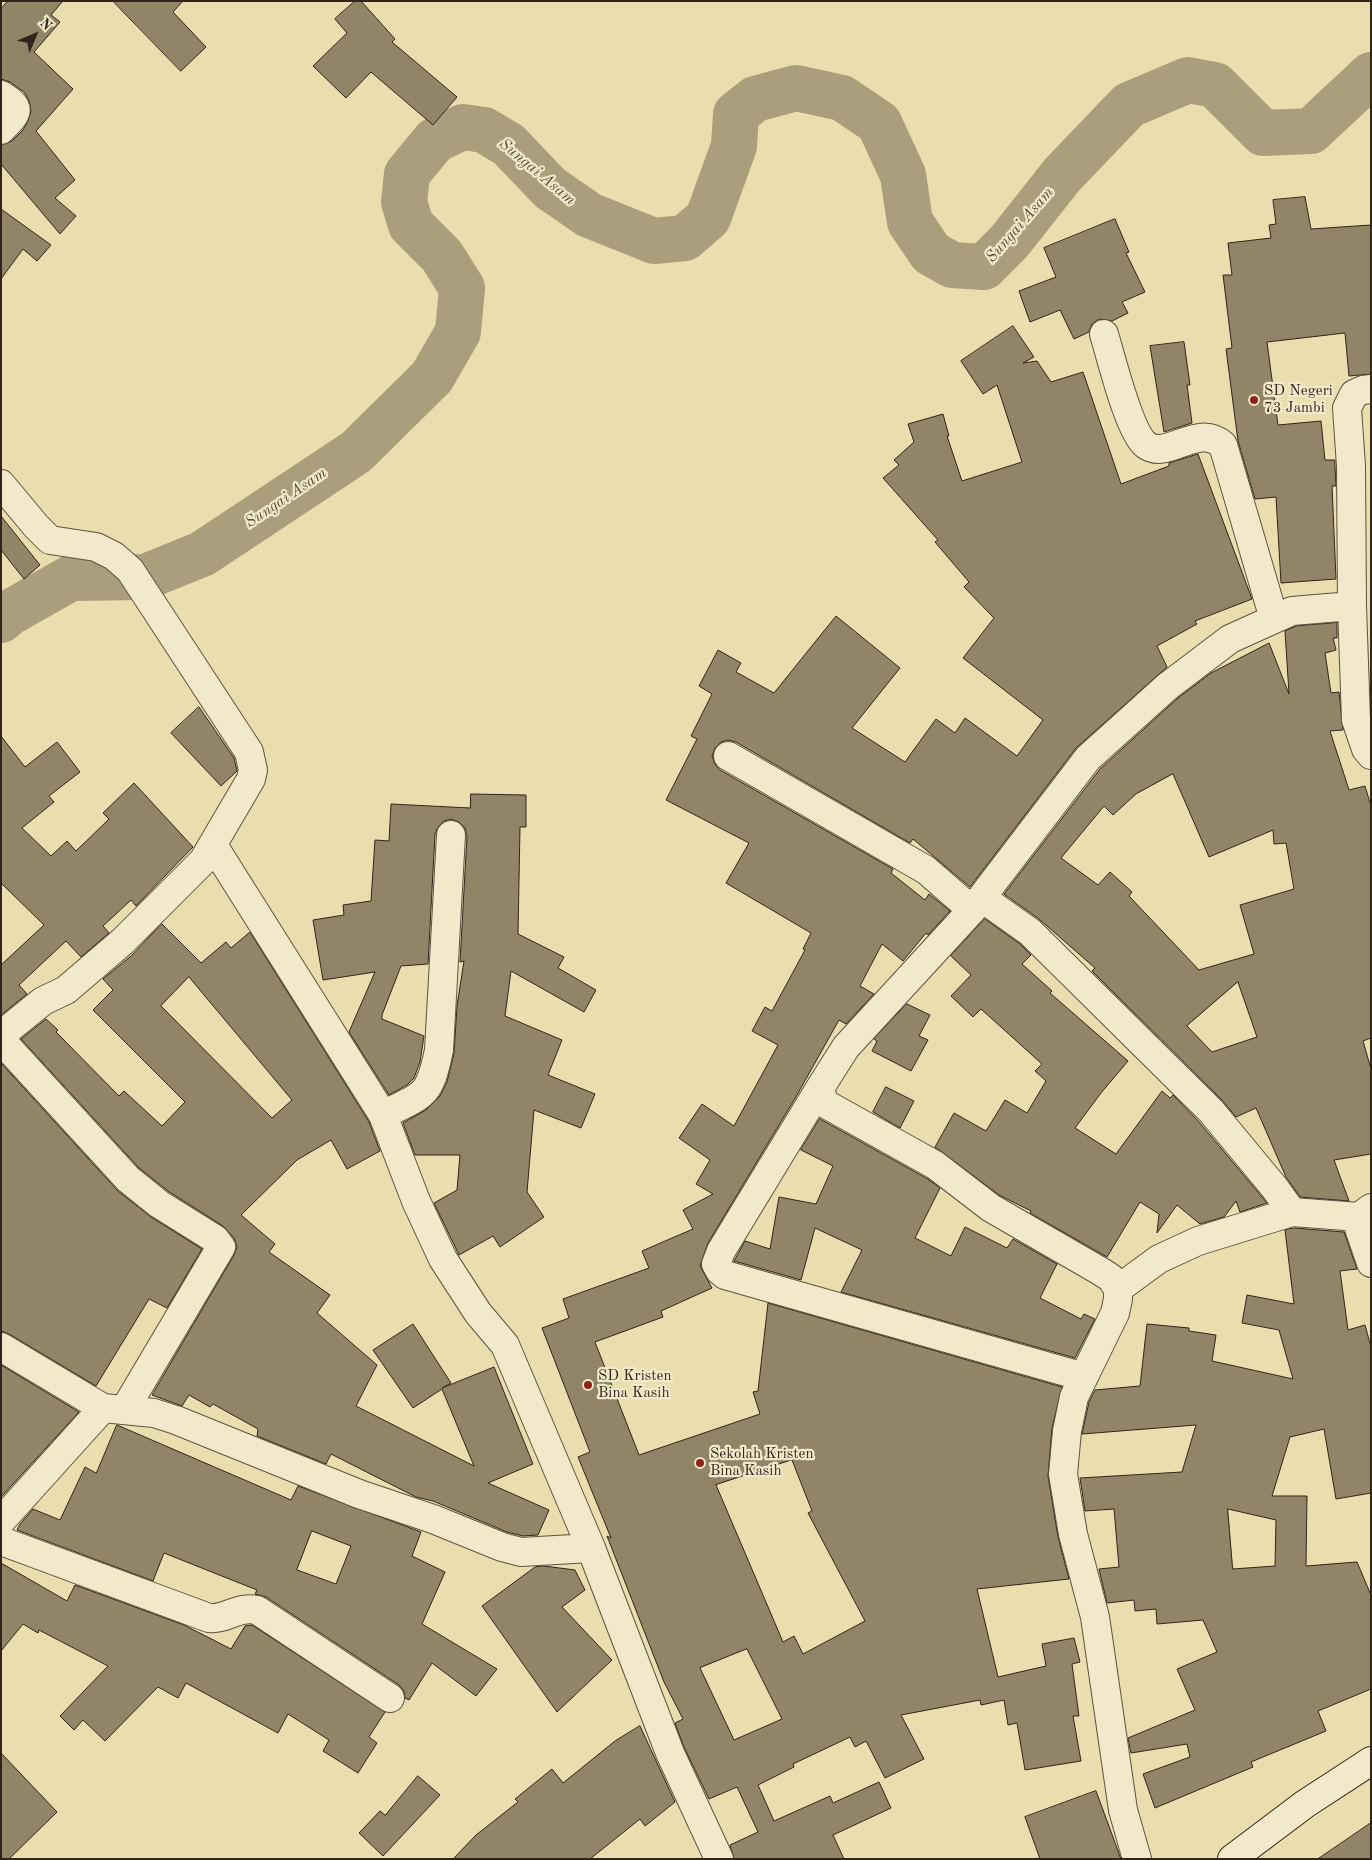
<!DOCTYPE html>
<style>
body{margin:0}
#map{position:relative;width:1372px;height:1860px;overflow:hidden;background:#eaddae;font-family:"Old Standard TT",serif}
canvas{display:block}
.frame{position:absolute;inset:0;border:2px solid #32241b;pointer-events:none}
.north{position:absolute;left:10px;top:10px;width:50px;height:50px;-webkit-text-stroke:4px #f1e9ca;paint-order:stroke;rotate:45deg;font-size:14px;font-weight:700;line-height:20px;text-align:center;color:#32241b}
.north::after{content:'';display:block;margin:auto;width:18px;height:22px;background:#32241b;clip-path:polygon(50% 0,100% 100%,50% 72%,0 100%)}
</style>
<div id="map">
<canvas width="1372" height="1860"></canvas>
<div class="frame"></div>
<div class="north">N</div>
</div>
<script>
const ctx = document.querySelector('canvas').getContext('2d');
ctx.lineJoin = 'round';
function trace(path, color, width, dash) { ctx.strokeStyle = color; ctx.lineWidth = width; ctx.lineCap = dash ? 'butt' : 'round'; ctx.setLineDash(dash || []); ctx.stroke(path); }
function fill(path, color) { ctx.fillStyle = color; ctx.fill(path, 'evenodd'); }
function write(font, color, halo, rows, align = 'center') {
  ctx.font = font + ' "Old Standard TT",serif'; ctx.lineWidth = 4.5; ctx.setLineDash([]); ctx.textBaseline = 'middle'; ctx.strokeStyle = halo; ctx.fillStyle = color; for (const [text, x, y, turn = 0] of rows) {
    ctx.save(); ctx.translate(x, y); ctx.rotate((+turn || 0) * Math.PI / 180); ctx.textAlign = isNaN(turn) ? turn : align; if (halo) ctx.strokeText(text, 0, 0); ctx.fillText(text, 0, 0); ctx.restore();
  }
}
const river = new Path2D(`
 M 1,620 L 9,613 L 71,578 L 145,577 L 202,554 L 356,452 L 432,377 L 458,332 L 462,288 L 442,256 L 411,225 L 404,202 L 407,174 L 435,140 L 463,127 L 484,130 L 509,145 L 550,188 L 589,215 L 654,241 L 685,238 L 708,218 L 734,146 L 736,114 L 755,99 L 796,88 L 842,98 L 879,123 L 903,175 L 910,222 L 931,253 L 952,265 L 984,267 L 1009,242 L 1062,175 L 1129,105 L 1188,80 L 1215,85 L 1263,133 L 1311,131 L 1371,75`);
const building = new Path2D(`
 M 8,1 L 63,1 L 51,15 L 60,22 L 34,52 L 73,89 L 36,131 L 75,180 L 55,198 L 76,216 L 60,234 L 1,164 L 1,145 L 12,141 L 23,130 L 28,121 L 31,111 L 29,100 L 24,92 L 10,82 L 1,79 L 1,9 Z
 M 113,1 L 183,1 L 173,12 L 206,47 L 181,71 Z
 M 355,1 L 361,1 L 395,39 L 392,42 L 457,97 L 433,125 L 371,72 L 346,98 L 313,66 L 347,33 L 335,19 Z
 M 1305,197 L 1311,229 L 1371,225 L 1371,374 L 1349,376 L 1345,333 L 1267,342 L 1278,425 L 1321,421 L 1325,460 L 1335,460 L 1335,467 L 1336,486 L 1332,486 L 1336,579 L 1281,583 L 1276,497 L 1255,499 L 1238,441 L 1226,349 L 1232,348 L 1223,275 L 1232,275 L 1228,243 L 1271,238 L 1269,225 L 1276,224 L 1273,200 Z
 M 1,209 L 51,245 L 37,261 L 23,249 L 1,279 Z
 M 1115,219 L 1129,252 L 1126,253 L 1145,292 L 1122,302 L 1128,313 L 1112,321 L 1099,319 L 1092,324 L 1089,332 L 1074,339 L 1060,310 L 1030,322 L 1019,291 L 1056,277 L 1044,248 Z
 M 1013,326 L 1034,357 L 1023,363 L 1037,361 L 1051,382 L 1083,372 L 1121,484 L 1169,466 L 1169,463 L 1198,454 L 1252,599 L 1195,621 L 1197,624 L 1157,646 L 1167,667 L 1076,748 L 970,887 L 913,839 L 910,843 L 736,742 L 728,740 L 721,742 L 715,748 L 712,756 L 715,764 L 720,770 L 893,869 L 891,873 L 925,900 L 929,894 L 950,911 L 928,935 L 926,933 L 903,961 L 882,944 L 860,986 L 874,994 L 846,1024 L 839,1020 L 797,1095 L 708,1243 L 700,1266 L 712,1288 L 661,1311 L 663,1317 L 595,1342 L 639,1455 L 760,1414 L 753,1392 L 758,1391 L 768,1303 L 1062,1387 L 1052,1428 L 1048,1476 L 1058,1537 L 1069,1579 L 977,1589 L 998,1677 L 1046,1666 L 1042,1644 L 1074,1638 L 1080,1662 L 1072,1664 L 1079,1716 L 1073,1716 L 1081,1761 L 1025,1770 L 1017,1723 L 1008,1725 L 1004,1700 L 981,1705 L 980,1700 L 901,1715 L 924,1759 L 885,1778 L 866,1741 L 855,1747 L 850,1737 L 793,1764 L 794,1767 L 758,1785 L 774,1821 L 830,1796 L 833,1803 L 879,1782 L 891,1808 L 833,1835 L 844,1859 L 734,1859 L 730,1845 L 758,1832 L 737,1787 L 709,1799 L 684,1747 L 675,1723 L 683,1719 L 664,1682 L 607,1536 L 611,1538 L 578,1457 L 590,1452 L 542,1328 L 569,1318 L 563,1299 L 649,1268 L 642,1251 L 693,1229 L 683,1210 L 713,1194 L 696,1184 L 710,1160 L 679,1138 L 702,1104 L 734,1126 L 778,1045 L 752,1031 L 765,1007 L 772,1011 L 805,950 L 803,949 L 811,933 L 726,883 L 749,843 L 666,800 L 697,739 L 691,736 L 712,694 L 699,686 L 718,650 L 741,663 L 736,672 L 774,693 L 836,616 L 900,668 L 852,728 L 905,762 L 936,719 L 955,733 L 965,718 L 1017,756 L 1043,720 L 963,658 L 994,618 L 964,587 L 969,582 L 935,542 L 938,540 L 883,478 L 899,465 L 894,460 L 914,442 L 908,424 L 943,414 L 949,436 L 947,436 L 962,481 L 1022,462 L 997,385 L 983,394 L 961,361 ZM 792,1460 L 812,1511 L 808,1513 L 865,1621 L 803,1654 L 794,1636 L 783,1642 L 716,1485 ZM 747,1649 L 782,1719 L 734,1740 L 700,1668 Z
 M 1184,342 L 1190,385 L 1187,385 L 1192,423 L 1164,432 L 1150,346 Z
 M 1,516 L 40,565 L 24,579 L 1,550 Z
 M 1337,623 L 1337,638 L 1333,638 L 1336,650 L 1325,653 L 1331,693 L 1339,692 L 1343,730 L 1330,731 L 1349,790 L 1365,786 L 1371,806 L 1371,1038 L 1363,1041 L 1371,1069 L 1371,1154 L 1334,1160 L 1349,1201 L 1300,1197 L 1286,1177 L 1256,1108 L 1236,1117 L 1222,1100 L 1092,971 L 1095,968 L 1039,919 L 1004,894 L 1100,769 L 1178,698 L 1211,673 L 1269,643 L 1289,694 L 1285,631 L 1296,626 ZM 1173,774 L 1209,857 L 1273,830 L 1274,844 L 1286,843 L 1294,889 L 1240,905 L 1254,954 L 1199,970 L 1129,896 L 1132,892 L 1110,872 L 1098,885 L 1061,858 L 1104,806 L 1113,815 L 1136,794 ZM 1238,982 L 1257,1037 L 1212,1052 L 1187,1026 Z
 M 199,707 L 234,758 L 237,771 L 221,786 L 171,733 Z
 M 1,736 L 25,767 L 57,742 L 80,772 L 49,796 L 54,802 L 22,828 L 51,856 L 67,841 L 76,851 L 109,819 L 103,813 L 134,783 L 193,847 L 136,906 L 131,900 L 103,926 L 109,933 L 81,957 L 66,941 L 19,985 L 27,994 L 1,1015 L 1,965 L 44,925 L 1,883 Z
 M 471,794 L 526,795 L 526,827 L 520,827 L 518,934 L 564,957 L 558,968 L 596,990 L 584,1012 L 511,971 L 505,1016 L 562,1040 L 548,1075 L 595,1094 L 581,1128 L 534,1110 L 527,1192 L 544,1217 L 500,1247 L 493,1236 L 459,1255 L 434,1203 L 457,1190 L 460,1155 L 415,1155 L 403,1123 L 426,1110 L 440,1096 L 447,1082 L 454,1053 L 457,1006 L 464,961 L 460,962 L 467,836 L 465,828 L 459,822 L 451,819 L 444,821 L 438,827 L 435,834 L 428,964 L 401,966 L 382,1015 L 382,1019 L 424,1036 L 420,1062 L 414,1078 L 407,1085 L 389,1095 L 349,1032 L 375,972 L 323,980 L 313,920 L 344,915 L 343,905 L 371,901 L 375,840 L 389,841 L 391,804 L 470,808 Z
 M 985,919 L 1020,944 L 1031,955 L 1022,964 L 1052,991 L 1050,993 L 1128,1061 L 1101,1093 L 1075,1128 L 1116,1154 L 1162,1091 L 1170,1098 L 1173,1095 L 1199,1122 L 1267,1203 L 1240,1212 L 1236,1201 L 1224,1217 L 1200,1224 L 1177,1205 L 1157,1233 L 1159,1214 L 1140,1202 L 1107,1257 L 1030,1213 L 1031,1211 L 999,1195 L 935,1147 L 954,1113 L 986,1131 L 1005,1100 L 1027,1113 L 1046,1081 L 1035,1071 L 1042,1064 L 981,1009 L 973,1017 L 951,996 L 971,975 L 951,956 Z
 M 162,924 L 201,963 L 226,942 L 231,948 L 250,932 L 369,1122 L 380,1151 L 347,1169 L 331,1140 L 297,1160 L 241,1215 L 275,1244 L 269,1252 L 330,1295 L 317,1313 L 377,1365 L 356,1406 L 474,1466 L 442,1389 L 413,1408 L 373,1350 L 413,1324 L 451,1383 L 442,1388 L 494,1367 L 533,1464 L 488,1483 L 549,1510 L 538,1535 L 523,1536 L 507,1532 L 433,1501 L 416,1497 L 331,1454 L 326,1464 L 257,1436 L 258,1429 L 213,1404 L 210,1407 L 189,1395 L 182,1406 L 152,1395 L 234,1255 L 237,1247 L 234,1238 L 223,1226 L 168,1191 L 139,1168 L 21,1039 L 46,1019 L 58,1030 L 56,1032 L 119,1096 L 124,1091 L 162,1126 L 185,1102 L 93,1010 L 113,990 L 103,979 L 131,956 ZM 189,977 L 292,1100 L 272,1118 L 161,1006 Z
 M 907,1004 L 930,1015 L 919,1036 L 928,1040 L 911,1071 L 872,1051 L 877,1041 L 874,1039 Z
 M 1,1063 L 118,1191 L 151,1217 L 202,1249 L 167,1308 L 149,1299 L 96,1386 L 9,1334 L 1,1331 Z
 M 886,1087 L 914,1101 L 900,1128 L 873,1112 Z
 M 820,1119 L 926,1178 L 940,1188 L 915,1238 L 951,1256 L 965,1227 L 1007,1248 L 1013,1239 L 1057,1264 L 1040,1298 L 1081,1319 L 1084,1314 L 1095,1319 L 1075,1358 L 841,1292 L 862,1250 L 815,1228 L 801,1280 L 734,1261 L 745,1241 L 770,1249 L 779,1197 L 816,1204 L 833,1166 L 801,1150 Z
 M 1294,1228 L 1344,1232 L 1357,1269 L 1340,1271 L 1348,1330 L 1365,1325 L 1371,1347 L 1371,1493 L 1336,1499 L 1324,1429 L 1290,1437 L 1272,1496 L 1307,1496 L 1306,1566 L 1357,1562 L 1371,1595 L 1371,1689 L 1318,1711 L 1326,1731 L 1251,1762 L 1253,1767 L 1155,1808 L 1143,1774 L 1190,1757 L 1187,1744 L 1131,1753 L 1128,1738 L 1195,1710 L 1177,1669 L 1217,1652 L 1203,1620 L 1157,1624 L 1156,1609 L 1135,1611 L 1134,1600 L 1107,1603 L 1099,1569 L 1119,1567 L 1114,1509 L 1085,1511 L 1080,1478 L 1182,1472 L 1196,1425 L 1082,1434 L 1089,1402 L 1095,1390 L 1140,1386 L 1147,1324 L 1189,1328 L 1189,1331 L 1216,1335 L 1212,1361 L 1293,1379 L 1279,1330 L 1242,1323 L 1247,1295 L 1294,1304 L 1285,1230 ZM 1228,1509 L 1276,1520 L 1275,1566 L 1233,1569 Z
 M 1,1365 L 79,1412 L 1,1497 Z
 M 117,1425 L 291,1500 L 298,1486 L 421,1532 L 412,1556 L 445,1572 L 422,1624 L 497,1669 L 476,1696 L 432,1663 L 409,1700 L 405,1698 L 404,1691 L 399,1685 L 266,1597 L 255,1594 L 257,1590 L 164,1553 L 153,1581 L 17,1530 L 20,1524 L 33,1509 L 60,1520 L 85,1467 L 96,1473 ZM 312,1531 L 351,1546 L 336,1584 L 297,1570 Z
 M 1,1563 L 67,1601 L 75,1585 L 184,1625 L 231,1649 L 245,1626 L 252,1625 L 385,1712 L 369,1737 L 377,1743 L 358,1773 L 323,1751 L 329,1740 L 288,1714 L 278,1733 L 186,1683 L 178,1698 L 158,1687 L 105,1741 L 83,1720 L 74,1730 L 60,1716 L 108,1666 L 39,1630 L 38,1633 L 23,1624 L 1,1651 Z
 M 544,1566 L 575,1570 L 585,1590 L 562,1607 L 612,1660 L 557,1712 L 482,1606 L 535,1567 Z
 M 640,1726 L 675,1802 L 645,1826 L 640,1819 L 590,1859 L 453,1859 L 476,1835 L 518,1802 L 515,1799 L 552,1769 L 563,1783 L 615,1741 Z
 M 1,1753 L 57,1812 L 9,1859 L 1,1859 Z
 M 418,1776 L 440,1795 L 383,1856 L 359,1833 L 380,1811 L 385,1815 Z
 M 1096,1791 L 1121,1859 L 1040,1859 L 1025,1817 Z
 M 1371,1823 L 1371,1859 L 1318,1859 Z`);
const street = new Path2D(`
 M 1,95 C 24,109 17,113 1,130
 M 1104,334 C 1111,357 1129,432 1146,445 C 1168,461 1197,422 1223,445 L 1274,619
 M 1371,389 L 1363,390 L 1354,394 L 1347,408 L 1351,466 L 1352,606 L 1356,720 L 1366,749 L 1371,755
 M 1,484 L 36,526 L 50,540 L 96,547 L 114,556 L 130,570 L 249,752 L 253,770 L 251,779 L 203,861 L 122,942 L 66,990 L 43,1001 L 1,1035
 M 728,756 L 926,870 L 972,910
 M 213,845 L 383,1115 L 416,1201 L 443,1259 L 478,1313 L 505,1345 L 591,1548 L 670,1753 L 719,1859
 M 982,898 L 1030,932 L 1211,1111 L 1274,1187 L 1292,1212 L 1359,1217
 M 1,1040 L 128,1179 L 159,1204 L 215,1239 L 221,1247 L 125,1409
 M 820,1088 L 721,1251 L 716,1264 L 720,1271 L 725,1275 L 1084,1377
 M 383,1115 C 424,1094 429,1098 439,1050 L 451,835
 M 1371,1208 L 1359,1217 L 1359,1228 L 1371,1263
 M 1118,1289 L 1159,1259 L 1198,1241 L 1292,1212
 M 1,1347 L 103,1408 L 154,1413 L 176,1420 L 359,1494 L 433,1519 L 502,1547 L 521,1552 L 591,1548
 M 1,1521 L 103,1408
 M 1,1541 L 209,1618 C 226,1620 237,1606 257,1610 L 390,1698
 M 1137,1859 L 1123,1810 L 1095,1617 L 1073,1534 L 1063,1474 L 1067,1431 L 1074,1397 L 1115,1313 L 1118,1299 L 1118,1289 L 1111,1278 L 1100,1271 L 991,1208 L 935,1165 L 824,1103 L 820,1088 L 846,1047 L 972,910 L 1088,758 L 1168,686 L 1230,639 L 1292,611 L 1352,606`);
const secondary = new Path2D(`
 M 1232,1859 L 1305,1804 L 1371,1761`);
const markers = [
 [1254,400,5,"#8f2418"],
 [588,1385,5,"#8f2418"],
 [700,1463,5,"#8f2418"]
];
const poiNames = [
 ["SD Negeri",1264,391],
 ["73 Jambi",1264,408],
 ["SD Kristen",598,1376],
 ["Bina Kasih",598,1393],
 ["Sekolah Kristen",710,1454],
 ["Bina Kasih",710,1471]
];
const waterNames = [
 ["Sungai Asam",537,172,40],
 ["Sungai Asam",1020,225,-49],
 ["Sungai Asam",286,498,-34]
];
trace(river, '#ab9e7c', 46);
fill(building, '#928467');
trace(building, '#32241b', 1);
trace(street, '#605240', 30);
trace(secondary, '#32241b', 30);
trace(street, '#f1e9ca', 28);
trace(secondary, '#f1e9ca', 28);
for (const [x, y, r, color] of markers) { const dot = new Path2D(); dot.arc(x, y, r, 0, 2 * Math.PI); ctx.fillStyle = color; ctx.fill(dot); trace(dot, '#f1e9ca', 2); }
write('15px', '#32241b', '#f1e9ca', poiNames, 'left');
write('italic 16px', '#5c4f3d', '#f1e9ca', waterNames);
</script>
